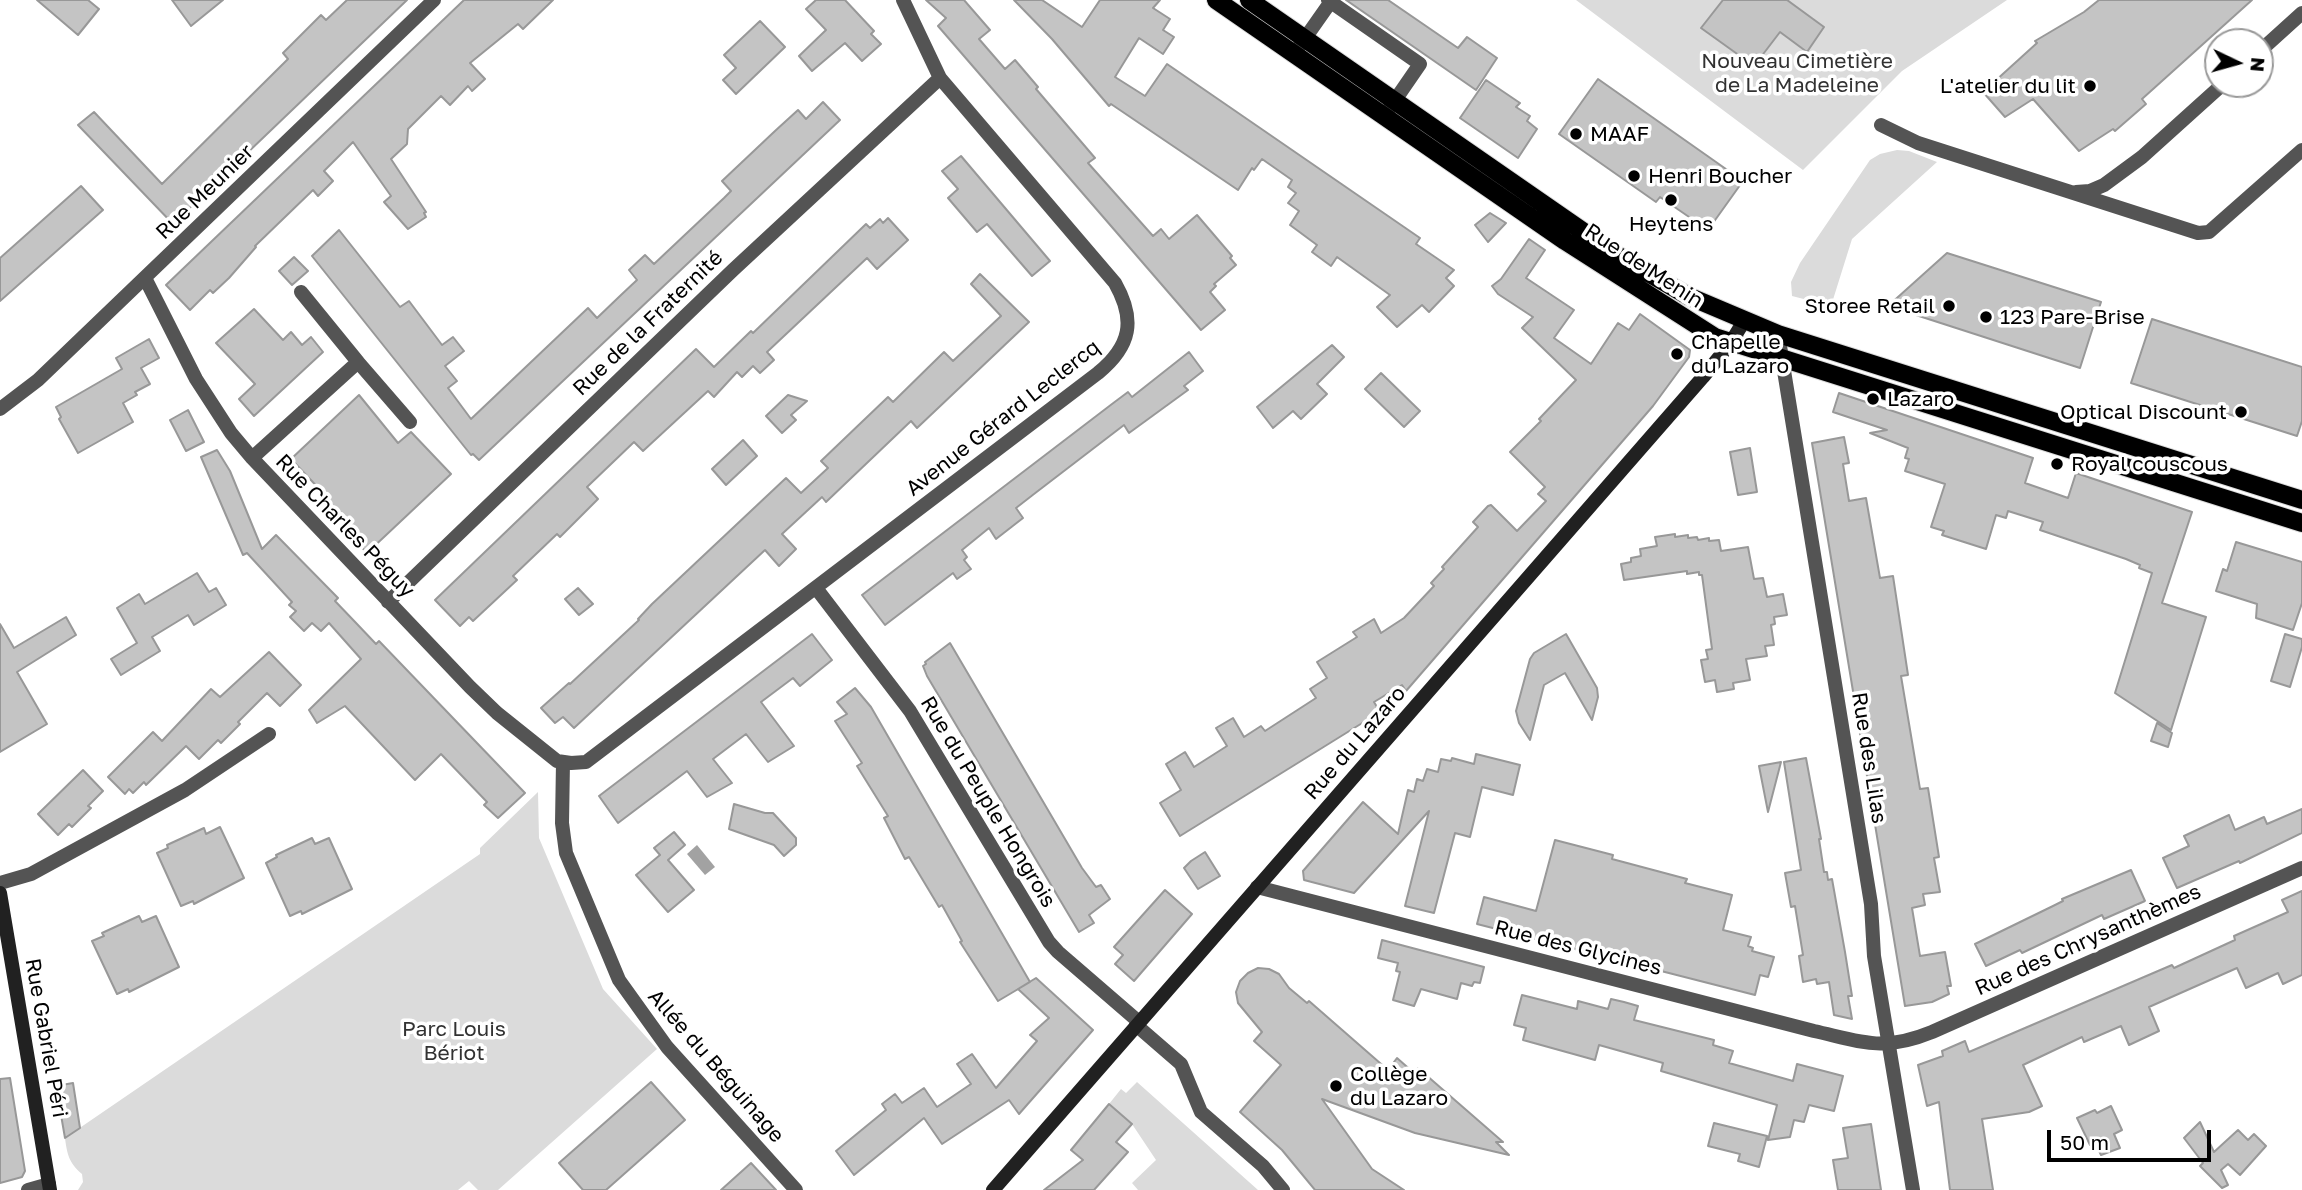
<!DOCTYPE html>
<meta charset="utf-8">
<style>
body{margin:0}
#map{position:relative;width:2302px;height:1190px;overflow:hidden;background:#fff;font-family:"Golos Text",sans-serif}
canvas{display:block}
.north{position:absolute;left:2204px;top:28px;width:70px;height:70px;box-sizing:border-box;background:#fff;border:2px solid #999;border-radius:50%;rotate:95deg;font-size:19px;font-weight:700;line-height:28px;text-align:center;color:#000}
.north::after{content:'';display:block;margin:auto;width:24px;height:32px;background:#000;clip-path:polygon(50% 0,100% 100%,50% 72%,0 100%)}
.scale{position:absolute;left:2047px;top:1130px;width:164px;height:32px;box-sizing:border-box;border:4px solid #000;border-top:0;padding-left:9px;font-size:21px;line-height:24px;white-space:nowrap;color:#000;-webkit-text-stroke:5px #fff;paint-order:stroke}
</style>
<div id="map">
<canvas width="2302" height="1190"></canvas>
<div class="north">N</div>
<div class="scale">50 m</div>
</div>
<script>
const ctx = document.querySelector('canvas').getContext('2d');
ctx.lineJoin = 'round';
function fill(path, color) { ctx.fillStyle = color; ctx.fill(path, 'evenodd'); }
function trace(path, color, width, dash) { ctx.strokeStyle = color; ctx.lineWidth = width; ctx.lineCap = dash ? 'butt' : 'round'; ctx.setLineDash(dash || []); ctx.stroke(path); }
function write(font, color, halo, rows, align = 'center') {
  ctx.font = font + ' "Golos Text",sans-serif'; ctx.lineWidth = 7; ctx.setLineDash([]); ctx.textBaseline = 'middle'; ctx.strokeStyle = halo; ctx.fillStyle = color; for (const [text, x, y, turn = 0] of rows) {
    ctx.save(); ctx.translate(x, y); ctx.rotate((+turn || 0) * Math.PI / 180); ctx.textAlign = isNaN(turn) ? turn : align; if (halo) ctx.strokeText(text, 0, 0); ctx.fillText(text, 0, 0); ctx.restore();
  }
}
const green = new Path2D(`
 M 1576,0 L 2007,0 L 1902,71 L 1803,170 Z
 M 1897,150 L 1909,151 L 1937,162 L 1852,239 L 1831,306 L 1792,296 L 1791,282 L 1800,263 L 1870,160 L 1880,154 Z
 M 538,792 L 539,838 L 603,989 L 657,1049 L 498,1190 L 478,1190 L 469,1181 L 458,1190 L 78,1190 L 83,1182 L 82,1174 C 69,1163 67,1154 65,1138 L 480,854 L 480,848 Z
 M 1137,1082 L 1258,1190 L 1138,1190 L 1132,1183 L 1156,1160 L 1132,1124 L 1109,1104 L 1121,1089 L 1126,1093 Z`);
const water = new Path2D(`
 M 697,845 L 715,867 L 705,875 L 687,854 Z`);
const building = new Path2D(`
 M 37,0 L 88,0 L 99,9 L 78,35 Z
 M 172,0 L 223,0 L 191,26 Z
 M 347,0 L 407,0 L 173,224 L 78,125 L 94,112 L 162,184 L 288,59 L 283,53 L 321,15 L 326,20 Z
 M 464,0 L 553,0 L 523,29 L 518,24 L 470,63 L 485,79 L 472,91 L 468,86 L 450,105 L 441,96 L 408,129 L 407,144 L 391,159 L 426,212 L 424,213 L 426,217 L 408,229 L 384,202 L 391,196 L 353,142 L 324,171 L 333,181 L 318,196 L 313,190 L 255,246 L 256,247 L 229,278 L 213,293 L 210,290 L 190,310 L 166,285 Z
 M 816,0 L 845,0 L 874,31 L 871,34 L 881,44 L 862,61 L 845,43 L 812,71 L 799,56 L 826,30 L 806,9 Z
 M 926,0 L 964,0 L 990,30 L 979,39 L 1005,69 L 1015,60 L 1038,87 L 1036,89 L 1095,158 L 1088,163 L 1153,236 L 1161,229 L 1169,239 L 1197,215 L 1232,256 L 1230,258 L 1236,265 L 1214,284 L 1216,286 L 1210,292 L 1225,310 L 1201,330 L 938,26 L 946,18 Z
 M 1014,0 L 1042,0 L 1082,27 L 1100,0 L 1160,0 L 1153,8 L 1170,19 L 1163,30 L 1174,37 L 1163,54 L 1139,38 L 1115,77 L 1145,96 L 1167,64 L 1420,238 L 1416,244 L 1454,270 L 1446,278 L 1454,286 L 1429,312 L 1422,305 L 1397,327 L 1377,307 L 1390,295 L 1337,257 L 1331,266 L 1312,252 L 1317,245 L 1290,225 L 1299,211 L 1288,203 L 1296,193 L 1288,187 L 1292,180 L 1262,159 L 1254,170 L 1252,168 L 1238,190 L 1111,104 L 1109,106 L 1052,39 Z
 M 1346,0 L 1388,0 L 1458,48 L 1467,37 L 1497,58 L 1476,90 Z
 M 1723,0 L 1787,0 L 1824,27 L 1807,52 L 1780,32 L 1754,66 L 1701,28 Z
 M 2099,0 L 2252,0 L 2142,99 L 2146,104 L 2115,131 L 2113,129 L 2079,151 L 2033,99 L 2005,117 L 1983,92 L 2037,43 L 2035,41 L 2084,12 Z
 M 760,21 L 785,47 L 736,94 L 723,80 L 736,68 L 724,55 Z
 M 1598,79 L 1743,181 L 1708,230 L 1660,197 L 1656,202 L 1559,134 Z
 M 1486,80 L 1520,103 L 1516,107 L 1530,116 L 1527,121 L 1537,129 L 1518,158 L 1460,118 Z
 M 823,102 L 840,120 L 479,460 L 473,454 L 471,455 L 312,256 L 339,230 L 400,307 L 409,301 L 442,345 L 453,337 L 464,351 L 445,366 L 457,381 L 448,388 L 471,419 L 588,308 L 597,318 L 621,295 L 637,280 L 629,270 L 645,255 L 654,264 L 724,198 L 731,191 L 722,181 L 775,131 L 798,110 L 806,119 Z
 M 961,156 L 1050,261 L 1032,276 L 987,224 L 977,232 L 948,198 L 958,189 L 942,171 Z
 M 81,186 L 103,210 L 0,301 L 0,258 Z
 M 1490,213 L 1506,223 L 1488,242 L 1475,225 Z
 M 888,218 L 908,240 L 877,269 L 867,258 L 767,352 L 774,360 L 760,373 L 753,366 L 742,377 L 737,372 L 714,397 L 708,391 L 643,451 L 634,442 L 587,487 L 598,499 L 560,537 L 557,534 L 513,576 L 517,580 L 473,621 L 469,617 L 460,626 L 435,600 L 696,349 L 714,367 L 751,331 L 753,333 L 866,224 L 870,228 L 880,219 L 883,223 Z
 M 1529,239 L 1545,250 L 1526,278 L 1574,310 L 1554,338 L 1591,364 L 1618,323 L 1629,330 L 1640,314 L 1690,350 L 1689,357 L 1653,406 L 1406,691 L 1402,685 L 1374,702 L 1380,712 L 1180,836 L 1160,803 L 1181,790 L 1166,764 L 1185,752 L 1194,767 L 1227,746 L 1216,728 L 1233,718 L 1244,737 L 1261,726 L 1265,731 L 1316,698 L 1310,689 L 1327,678 L 1317,662 L 1357,637 L 1353,632 L 1374,619 L 1381,633 L 1404,618 L 1434,586 L 1431,583 L 1444,569 L 1442,567 L 1478,527 L 1473,522 L 1488,506 L 1491,505 L 1517,531 L 1546,501 L 1538,494 L 1545,487 L 1510,452 L 1541,421 L 1539,419 L 1576,380 L 1522,328 L 1533,317 L 1498,294 L 1492,286 L 1501,279 Z
 M 1947,253 L 2101,302 L 2080,368 L 1888,306 Z
 M 294,257 L 308,271 L 292,285 L 279,271 Z
 M 980,274 L 1029,322 L 917,428 L 911,421 L 826,502 L 822,497 L 782,534 L 796,549 L 779,566 L 765,550 L 574,728 L 563,717 L 555,723 L 541,708 L 569,683 L 570,684 L 639,620 L 638,619 L 652,604 L 786,478 L 801,493 L 828,468 L 821,461 L 888,397 L 893,402 L 944,352 L 953,361 L 1001,316 L 971,284 Z
 M 254,309 L 283,340 L 291,332 L 302,345 L 311,337 L 323,352 L 254,416 L 239,399 L 255,384 L 216,343 Z
 M 2152,319 L 2302,367 L 2302,421 L 2297,436 L 2131,383 Z
 M 149,339 L 159,358 L 141,368 L 150,384 L 135,392 L 137,395 L 123,403 L 133,422 L 78,453 L 59,419 L 61,417 L 56,407 L 122,369 L 116,358 Z
 M 1332,345 L 1344,357 L 1317,384 L 1327,394 L 1301,419 L 1293,411 L 1273,428 L 1257,407 Z
 M 1189,352 L 1203,371 L 1184,386 L 1188,390 L 1129,433 L 1124,425 L 1034,494 L 1016,508 L 1023,518 L 996,539 L 989,528 L 962,550 L 967,557 L 964,560 L 971,569 L 957,579 L 953,573 L 885,625 L 862,595 L 1112,404 L 1128,392 L 1132,397 Z
 M 1381,373 L 1420,411 L 1404,427 L 1365,389 Z
 M 1839,393 L 2033,458 L 2025,483 L 2068,498 L 2076,473 L 2192,512 L 2162,603 L 2206,617 L 2171,730 L 2115,693 L 2152,573 L 2139,568 L 2140,565 L 2126,559 L 2040,530 L 2043,522 L 2008,511 L 2006,518 L 1996,515 L 1986,549 L 1942,535 L 1944,531 L 1931,527 L 1945,484 L 1905,471 L 1909,459 L 1905,458 L 1908,448 L 1870,433 L 1887,430 L 1833,412 Z
 M 359,395 L 398,443 L 411,432 L 451,474 L 367,553 L 318,501 L 325,495 L 291,459 Z
 M 788,395 L 807,401 L 791,415 L 796,420 L 782,433 L 766,416 Z
 M 188,410 L 204,442 L 186,451 L 170,420 Z
 M 1844,437 L 1849,463 L 1843,464 L 1849,501 L 1866,498 L 1880,578 L 1893,576 L 1908,675 L 1901,676 L 1920,789 L 1928,788 L 1939,857 L 1934,858 L 1940,892 L 1923,894 L 1925,905 L 1912,908 L 1920,956 L 1945,952 L 1951,986 L 1947,986 L 1949,994 L 1932,1002 L 1905,1006 L 1812,443 Z
 M 743,440 L 757,456 L 726,485 L 712,469 Z
 M 1750,448 L 1757,492 L 1738,495 L 1730,452 Z
 M 217,450 L 230,471 L 262,549 L 276,535 L 338,598 L 335,601 L 357,624 L 376,644 L 379,641 L 525,793 L 498,818 L 484,805 L 487,802 L 441,754 L 415,780 L 345,706 L 317,723 L 309,710 L 361,659 L 329,623 L 321,631 L 312,623 L 304,631 L 290,617 L 296,611 L 289,605 L 292,602 L 247,553 L 243,555 L 201,457 Z
 M 1675,534 L 1675,537 L 1688,535 L 1688,538 L 1697,537 L 1698,540 L 1709,538 L 1709,541 L 1719,540 L 1721,551 L 1748,547 L 1754,579 L 1763,578 L 1767,597 L 1783,594 L 1787,615 L 1774,617 L 1775,624 L 1771,625 L 1774,645 L 1765,646 L 1767,656 L 1746,659 L 1750,680 L 1733,683 L 1734,689 L 1717,692 L 1715,680 L 1705,682 L 1701,660 L 1708,659 L 1706,650 L 1712,649 L 1702,575 L 1699,575 L 1699,572 L 1687,574 L 1687,571 L 1624,580 L 1621,564 L 1631,562 L 1631,558 L 1641,556 L 1640,549 L 1657,546 L 1655,537 Z
 M 2236,542 L 2302,562 L 2302,603 L 2293,630 L 2256,618 L 2257,604 L 2216,591 L 2223,569 L 2227,571 Z
 M 197,573 L 209,592 L 216,588 L 226,605 L 194,625 L 188,615 L 152,637 L 160,651 L 121,675 L 111,659 L 137,643 L 117,608 L 139,594 L 145,604 Z
 M 578,588 L 593,604 L 579,615 L 565,599 Z
 M 66,617 L 76,635 L 17,672 L 47,724 L 0,752 L 0,624 L 14,648 Z
 M 812,634 L 832,660 L 800,686 L 793,678 L 761,702 L 794,746 L 768,762 L 746,734 L 713,759 L 732,783 L 707,797 L 687,771 L 618,823 L 599,796 Z
 M 1566,634 L 1597,688 L 1598,697 L 1592,720 L 1565,673 L 1544,685 L 1530,740 L 1519,723 L 1516,711 L 1530,659 L 1534,653 Z
 M 2285,634 L 2302,639 L 2302,647 L 2290,687 L 2271,681 Z
 M 950,643 L 1082,868 L 1096,887 L 1101,885 L 1110,899 L 1089,915 L 1094,923 L 1079,932 L 927,676 L 923,666 L 926,664 L 925,662 Z
 M 269,652 L 301,685 L 280,706 L 267,693 L 238,722 L 240,724 L 221,743 L 218,740 L 199,759 L 186,746 L 146,785 L 144,782 L 133,793 L 129,789 L 125,794 L 108,777 L 153,732 L 162,741 L 211,689 L 220,697 Z
 M 855,688 L 871,707 L 1030,982 L 998,1001 L 960,942 L 962,941 L 942,905 L 939,907 L 909,857 L 905,859 L 884,818 L 888,816 L 857,766 L 862,763 L 835,721 L 847,714 L 837,702 Z
 M 2157,723 L 2172,733 L 2168,747 L 2151,741 Z
 M 1476,754 L 1520,765 L 1513,795 L 1482,787 L 1470,837 L 1455,833 L 1434,913 L 1405,906 L 1429,811 L 1354,893 L 1304,880 L 1303,871 L 1363,802 L 1398,834 L 1408,790 L 1414,792 L 1417,779 L 1423,781 L 1427,769 L 1438,772 L 1441,759 L 1451,761 L 1452,758 L 1474,764 Z
 M 1806,758 L 1821,839 L 1819,839 L 1824,872 L 1827,872 L 1828,880 L 1832,879 L 1845,952 L 1852,996 L 1848,996 L 1852,1019 L 1834,1015 L 1829,982 L 1817,984 L 1816,979 L 1803,982 L 1799,956 L 1803,955 L 1795,906 L 1791,907 L 1785,873 L 1801,870 L 1784,762 Z
 M 1781,762 L 1768,812 L 1759,766 Z
 M 83,770 L 103,791 L 88,806 L 91,808 L 72,827 L 69,824 L 58,835 L 38,814 Z
 M 734,804 L 765,813 L 773,813 L 796,838 L 796,845 L 784,856 L 774,845 L 729,829 Z
 M 2302,809 L 2302,833 L 2240,863 L 2239,861 L 2177,888 L 2163,858 L 2189,846 L 2184,836 L 2229,815 L 2235,830 L 2264,817 L 2267,824 Z
 M 220,827 L 244,878 L 194,904 L 193,901 L 181,906 L 157,853 L 168,848 L 167,845 L 204,828 L 206,834 Z
 M 674,832 L 685,845 L 668,860 L 694,890 L 668,912 L 636,875 L 660,855 L 654,848 Z
 M 312,838 L 315,844 L 329,838 L 352,889 L 302,914 L 301,911 L 290,916 L 266,863 L 277,857 L 276,855 Z
 M 1555,840 L 1613,855 L 1612,859 L 1687,879 L 1685,883 L 1732,895 L 1723,930 L 1751,937 L 1748,946 L 1753,948 L 1752,951 L 1774,957 L 1768,977 L 1760,975 L 1755,995 L 1477,924 L 1484,897 L 1536,911 Z
 M 1205,852 L 1220,876 L 1198,889 L 1184,868 L 1191,861 Z
 M 2131,870 L 2145,901 L 2104,919 L 2102,915 L 2022,953 L 2020,950 L 1986,966 L 1975,944 L 2053,906 L 2063,901 L 2062,899 Z
 M 1165,890 L 1192,914 L 1134,981 L 1115,964 L 1123,955 L 1114,947 Z
 M 2302,891 L 2302,975 L 2283,984 L 2278,973 L 2246,988 L 2237,968 L 2149,1007 L 2159,1031 L 2129,1045 L 2121,1026 L 2084,1042 L 2082,1037 L 2023,1065 L 2042,1106 L 2029,1112 L 1982,1119 L 1993,1190 L 1950,1190 L 1939,1102 L 1927,1106 L 1918,1065 L 1943,1056 L 1942,1051 L 1965,1041 L 1969,1052 L 2172,965 L 2174,968 L 2235,940 L 2234,936 L 2288,912 L 2282,900 Z
 M 139,916 L 142,922 L 156,916 L 179,967 L 129,992 L 128,989 L 117,994 L 92,941 L 104,936 L 102,933 Z
 M 1382,940 L 1484,967 L 1480,983 L 1474,982 L 1472,986 L 1461,983 L 1457,999 L 1421,989 L 1414,1006 L 1393,1000 L 1400,972 L 1396,971 L 1398,963 L 1378,958 Z
 M 1258,968 L 1269,969 L 1279,974 L 1289,988 L 1307,1003 L 1309,1001 L 1388,1070 L 1397,1058 L 1414,1073 L 1418,1068 L 1503,1142 L 1496,1142 L 1509,1155 L 1415,1133 L 1322,1099 L 1372,1169 L 1404,1190 L 1315,1190 L 1282,1150 L 1240,1112 L 1281,1065 L 1254,1041 L 1262,1032 L 1238,1003 L 1236,992 L 1240,981 L 1248,973 Z
 M 1036,978 L 1093,1030 L 1026,1106 L 1019,1114 L 1009,1100 L 942,1144 L 924,1118 L 854,1175 L 836,1151 L 886,1110 L 882,1104 L 895,1094 L 902,1103 L 924,1088 L 937,1107 L 971,1084 L 957,1064 L 972,1054 L 996,1088 L 1037,1041 L 1030,1035 L 1049,1018 L 1018,989 Z
 M 1522,995 L 1577,1009 L 1578,1001 L 1608,1009 L 1611,999 L 1624,1002 L 1638,1006 L 1634,1020 L 1714,1040 L 1713,1045 L 1733,1051 L 1729,1063 L 1793,1081 L 1797,1064 L 1843,1076 L 1834,1111 L 1809,1105 L 1804,1122 L 1794,1120 L 1790,1137 L 1768,1140 L 1777,1105 L 1661,1071 L 1663,1063 L 1599,1045 L 1595,1060 L 1523,1040 L 1526,1028 L 1514,1025 Z
 M 10,1078 L 25,1171 L 22,1177 L 0,1183 L 0,1079 Z
 M 651,1082 L 685,1120 L 606,1190 L 583,1190 L 559,1163 Z
 M 73,1083 L 80,1128 L 65,1138 L 56,1086 Z
 M 1109,1104 L 1132,1124 L 1116,1142 L 1128,1152 L 1094,1190 L 1044,1190 L 1083,1160 L 1071,1150 Z
 M 2111,1106 L 2122,1130 L 2114,1134 L 2120,1148 L 2101,1155 L 2095,1143 L 2090,1145 L 2077,1118 L 2095,1110 L 2097,1113 Z
 M 2200,1122 L 2214,1152 L 2238,1130 L 2248,1140 L 2254,1134 L 2266,1146 L 2240,1175 L 2228,1164 L 2221,1170 L 2228,1185 L 2222,1188 L 2200,1166 L 2203,1163 L 2184,1138 Z
 M 1714,1123 L 1767,1136 L 1759,1167 L 1738,1161 L 1740,1154 L 1708,1146 Z
 M 1871,1124 L 1881,1190 L 1838,1190 L 1833,1160 L 1848,1158 L 1843,1128 Z
 M 751,1163 L 776,1190 L 721,1190 Z`);
const street = new Path2D(`
 M 1328,0 L 1420,64 L 1389,109
 M 2260,51 L 2302,13
 M 1294,54 L 1332,0
 M 1881,125 L 1918,143 L 2198,233 L 2209,232 L 2302,150
 M 2076,192 L 2090,191 L 2104,185 L 2142,157 L 2223,84
 M 145,278 L 196,379 L 231,433 L 252,458 L 470,687 L 497,713 L 557,761 L 571,763 L 586,762 L 1098,373 C 1131,346 1136,320 1115,283 L 940,78 L 903,0
 M 301,292 L 358,362
 M 1778,334 L 1871,904 L 1874,956 L 1913,1190
 M 0,409 L 38,380 L 434,0
 M 252,458 L 358,362 L 410,422
 M 816,588 L 910,711 L 1049,942 L 1058,952 L 1139,1022
 M 388,602 L 733,270 L 940,78
 M 563,762 L 562,823 L 566,853 L 619,980 L 667,1047 L 796,1190
 M 0,883 L 31,874 L 185,790 L 269,734
 M 1257,887 L 1814,1031 C 1863,1042 1883,1052 1932,1032 L 2302,868
 M 1136,1025 L 1181,1064 L 1201,1112 L 1263,1166 L 1283,1190
 M 28,1190 L 49,1184`);
const secondary = new Path2D(`
 M 0,893 L 50,1190
 M 993,1190 L 1703,377 L 1730,344 L 1744,321`);
const primary = new Path2D(`
 M 1216,0 L 1565,241 L 1715,337 L 2302,523
 M 1249,0 L 1617,255 L 1688,296 L 1778,334 L 2302,500`);
const markers = [
 [2090,86,7,"#000"],
 [1576,134,7,"#000"],
 [1634,176,7,"#000"],
 [1671,200,7,"#000"],
 [1949,306,7,"#000"],
 [1986,317,7,"#000"],
 [1677,354,7,"#000"],
 [1873,399,7,"#000"],
 [2241,412,7,"#000"],
 [2057,464,7,"#000"],
 [1336,1086,7,"#000"]
];
const parkNames = [
 ["Nouveau Cimetière",1797,61],
 ["de La Madeleine",1797,85],
 ["Parc Louis",454,1029],
 ["Bériot",454,1053]
];
const poiNames = [
 ["L'atelier du lit",2076,86,"right"],
 ["MAAF",1590,134],
 ["Henri Boucher",1648,176],
 ["Heytens",1671,224,"center"],
 ["Storee Retail",1935,306,"right"],
 ["123 Pare-Brise",2000,317],
 ["Chapelle",1691,342],
 ["du Lazaro",1691,366],
 ["Lazaro",1887,399],
 ["Optical Discount",2227,412,"right"],
 ["Royal couscous",2071,464],
 ["Collège",1350,1074],
 ["du Lazaro",1350,1098]
];
const streetNames = [
 ["Rue Meunier",205,192,-44],
 ["Rue de Menin",1644,266,33],
 ["Rue de la Fraternité",648,323,-44],
 ["Avenue Gérard Leclercq",1003,418,-38],
 ["Rue Charles Péguy",345,526,46],
 ["Rue du Lazaro",1355,743,-49],
 ["Rue des Lilas",1869,758,81],
 ["Rue du Peuple Hongrois",988,802,59],
 ["Rue des Chrysanthèmes",2088,940,-24],
 ["Rue des Glycines",1578,948,14],
 ["Rue Gabriel Péri",46,1038,80],
 ["Allée du Béguinage",716,1066,49]
];
fill(green, '#dbdbdb');
fill(water, '#a2a2a2');
fill(building, '#c4c4c4');
trace(building, '#989898', 2);
trace(primary, '#dbdbdb', 20);
trace(street, '#545454', 14);
trace(secondary, '#212121', 14);
trace(primary, '#000', 18);
for (const [x, y, r, color] of markers) { const dot = new Path2D(); dot.arc(x, y, r, 0, 2 * Math.PI); ctx.fillStyle = color; ctx.fill(dot); trace(dot, '#fff', 2.5); }
write('21px', '#323232', '#fff', parkNames);
write('21px', '#000', '#fff', poiNames, 'left');
write('21px', '#000', '#fff', streetNames);
</script>
